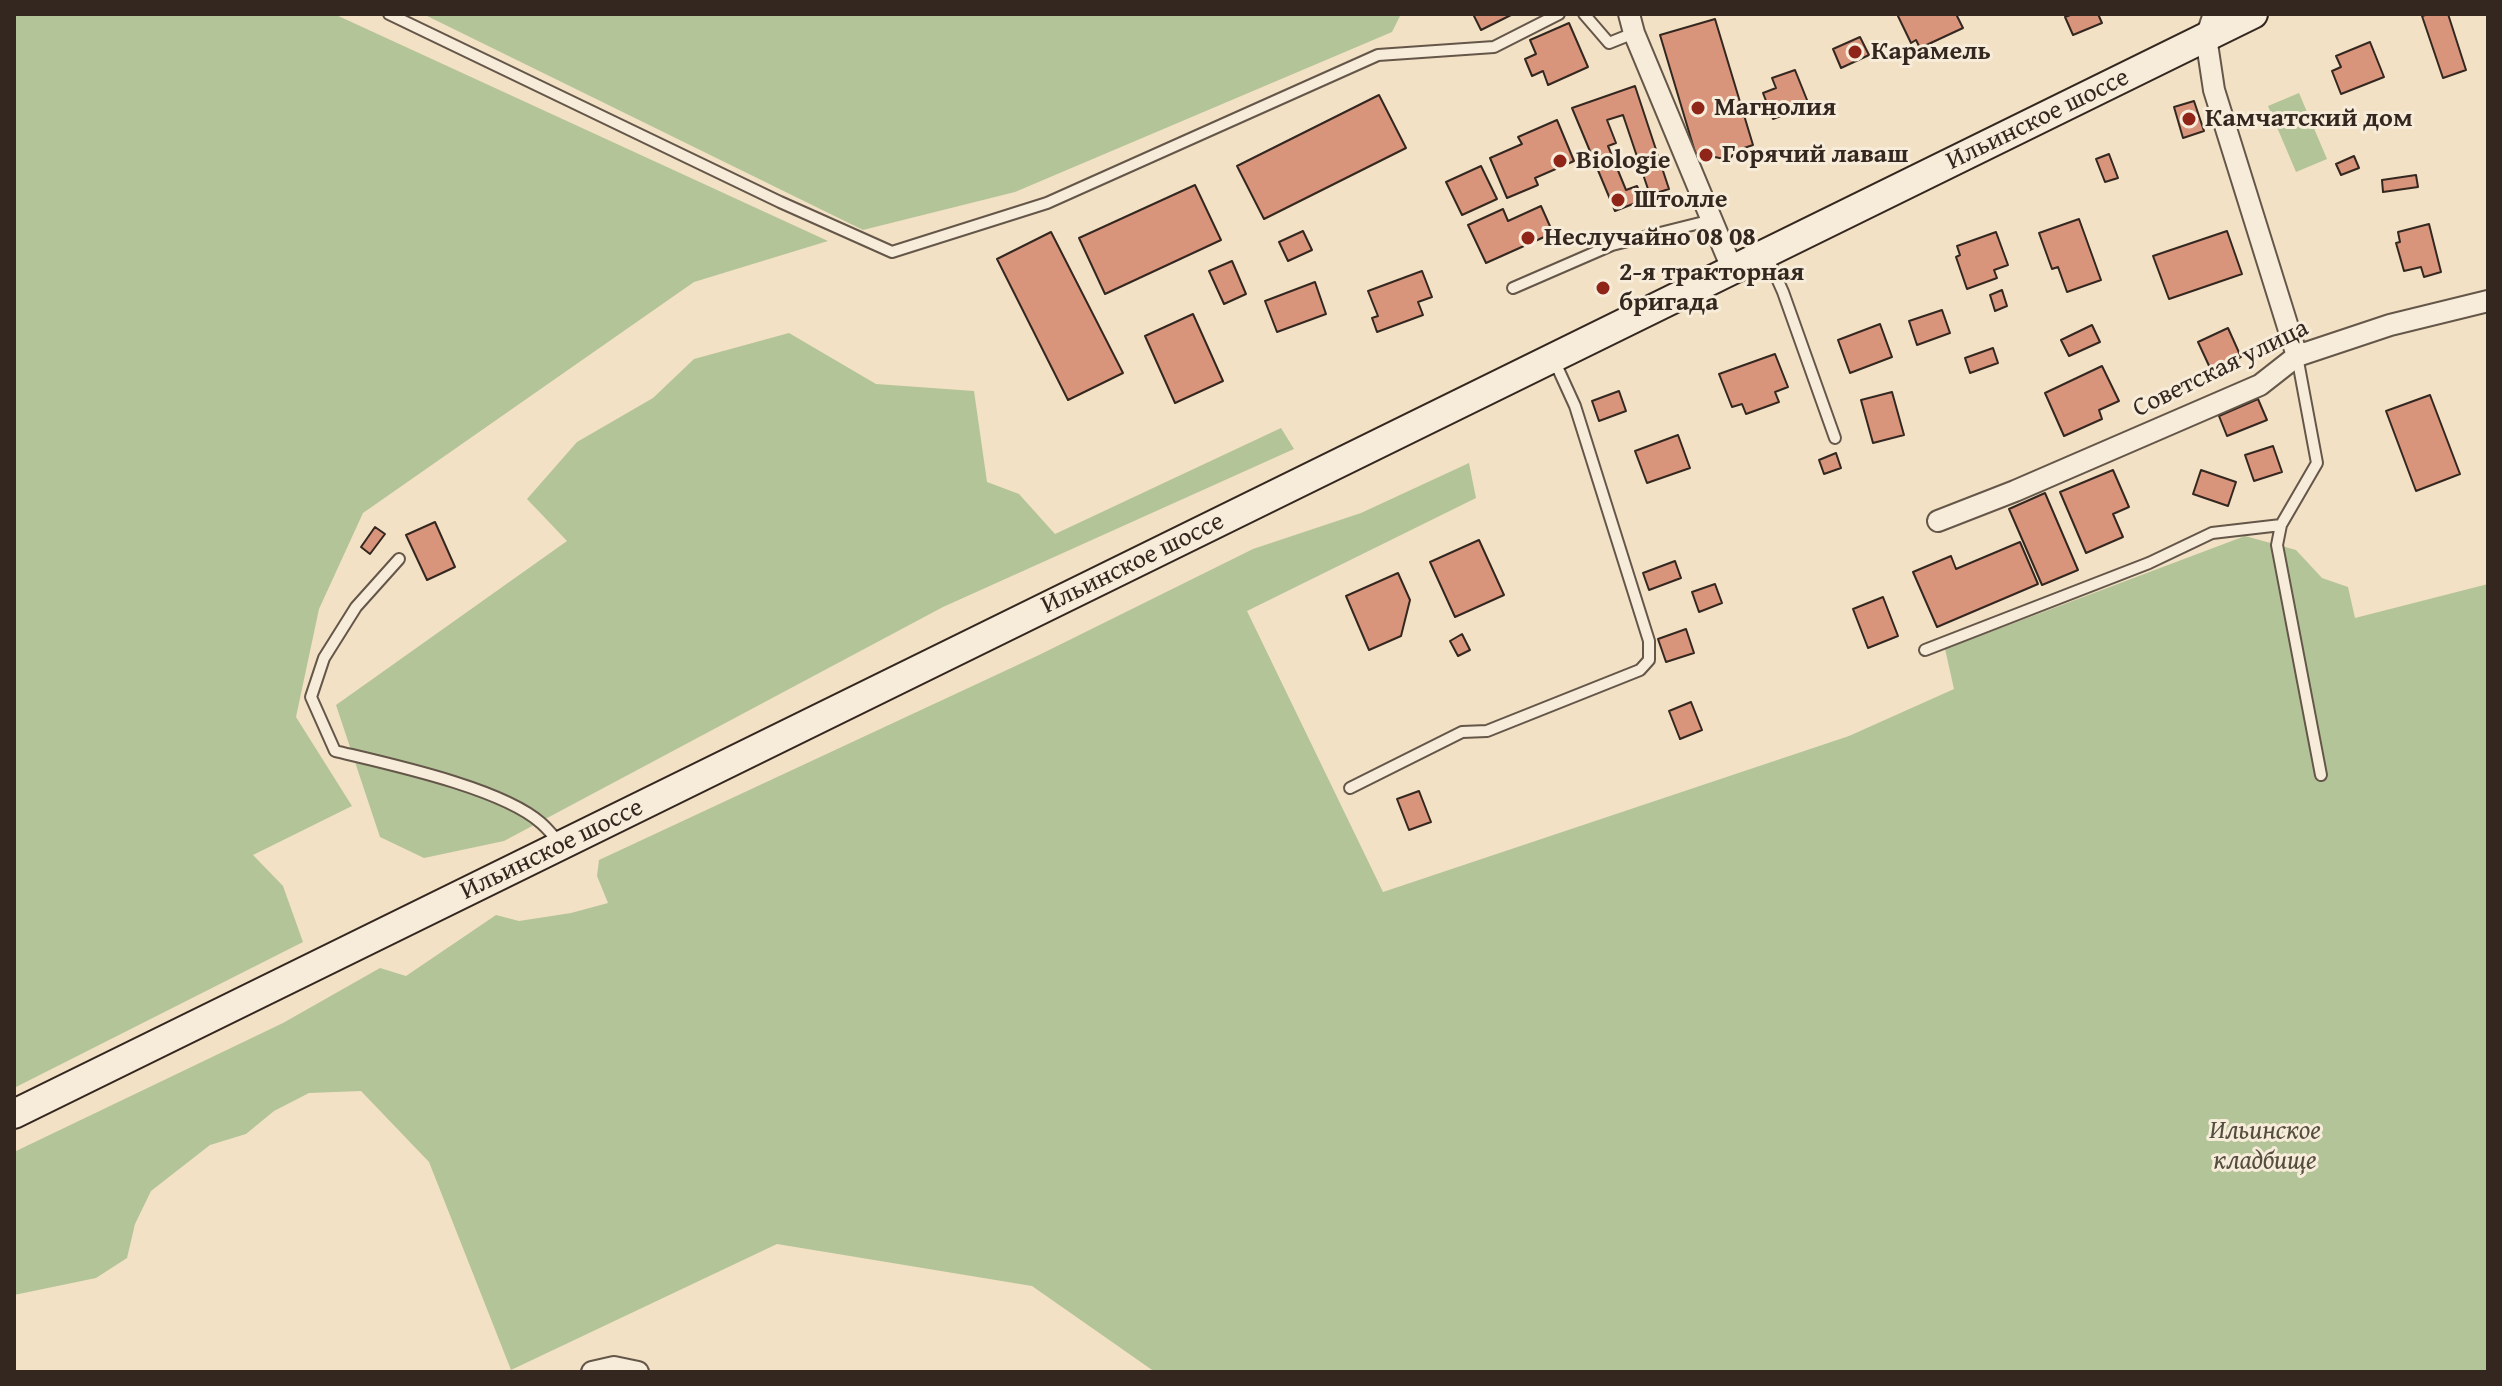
<!DOCTYPE html>
<meta charset="utf-8">
<style>
body{margin:0}
#map{position:relative;width:2502px;height:1386px;overflow:hidden;background:#f2e1c4;font-family:"Gentium Book Plus",serif}
canvas{display:block}
.frame{position:absolute;inset:0;border:16px solid #342720;pointer-events:none}
</style>
<div id="map">
<canvas width="2502" height="1386"></canvas>
<div class="frame"></div>
</div>
<script>
const ctx = document.querySelector('canvas').getContext('2d');
ctx.lineJoin = 'round';
function fill(path, color) { ctx.fillStyle = color; ctx.fill(path, 'evenodd'); }
function trace(path, color, width, dash) { ctx.strokeStyle = color; ctx.lineWidth = width; ctx.lineCap = dash ? 'butt' : 'round'; ctx.setLineDash(dash || []); ctx.stroke(path); }
function write(font, color, halo, rows, align = 'center') {
  ctx.font = font + ' "Gentium Book Plus",serif'; ctx.lineWidth = 6; ctx.setLineDash([]); ctx.textBaseline = 'middle'; ctx.strokeStyle = halo; ctx.fillStyle = color; for (const [text, x, y, turn = 0] of rows) {
    ctx.save(); ctx.translate(x, y); ctx.rotate((+turn || 0) * Math.PI / 180); ctx.textAlign = isNaN(turn) ? turn : align; if (halo) ctx.strokeText(text, 0, 0); ctx.fillText(text, 0, 0); ctx.restore();
  }
}
const green = new Path2D(`
 M 14,14 L 334,14 L 828,241 L 694,282 L 363,513 L 319,609 L 296,717 L 352,806 L 253,855 L 283,886 L 303,942 L 14,1088 Z
 M 423,14 L 1401,14 L 1392,32 L 1015,192 L 863,230 Z
 M 2299,93 L 2327,159 L 2296,172 L 2268,106 Z
 M 789,333 L 876,384 L 974,391 L 987,482 L 1019,494 L 1055,534 L 1281,428 L 1294,449 L 943,607 L 504,841 L 424,858 L 380,837 L 336,705 L 567,541 L 527,499 L 577,442 L 653,398 L 694,359 Z
 M 1469,463 L 1476,498 L 1247,611 L 1383,892 L 1849,736 L 1954,689 L 1945,649 L 2245,536 L 2296,550 L 2322,578 L 2348,587 L 2355,618 L 2488,584 L 2488,1372 L 1155,1372 L 1032,1286 L 777,1244 L 511,1370 L 429,1162 L 361,1091 L 309,1093 L 274,1111 L 246,1134 L 210,1145 L 151,1191 L 135,1224 L 127,1258 L 96,1278 L 14,1295 L 14,1152 L 283,1023 L 380,968 L 406,976 L 496,915 L 519,921 L 571,913 L 608,903 L 597,876 L 599,860 L 1039,655 L 1253,549 L 1361,513 Z`);
const building = new Path2D(`
 M 1473,14 L 1513,14 L 1481,30 Z
 M 1897,14 L 1956,14 L 1963,28 L 1920,48 L 1916,40 L 1911,43 Z
 M 2073,14 L 2098,14 L 2102,23 L 2073,35 L 2065,17 Z
 M 2429,14 L 2448,14 L 2466,70 L 2443,78 L 2422,16 Z
 M 1715,19 L 1753,145 L 1738,150 L 1728,160 L 1715,157 L 1698,162 L 1660,35 Z
 M 1569,23 L 1588,67 L 1548,85 L 1543,71 L 1532,76 L 1525,59 L 1536,54 L 1530,40 Z
 M 1860,37 L 1869,55 L 1841,68 L 1833,49 Z
 M 2370,42 L 2384,77 L 2341,94 L 2332,71 L 2341,67 L 2336,56 Z
 M 1795,70 L 1809,105 L 1773,119 L 1763,93 L 1776,88 L 1772,78 Z
 M 1635,86 L 1669,189 L 1650,195 L 1623,115 L 1607,120 L 1616,143 L 1608,146 L 1626,190 L 1637,186 L 1643,200 L 1615,211 L 1572,108 Z
 M 1379,95 L 1406,148 L 1264,219 L 1237,166 Z
 M 2194,101 L 2204,131 L 2183,138 L 2174,107 Z
 M 1557,120 L 1574,161 L 1535,178 L 1538,185 L 1507,198 L 1490,158 L 1522,144 L 1518,137 Z
 M 2109,154 L 2118,178 L 2105,182 L 2096,159 Z
 M 2354,156 L 2359,168 L 2341,175 L 2336,164 Z
 M 1481,166 L 1497,199 L 1462,215 L 1446,182 Z
 M 2416,175 L 2418,187 L 2383,192 L 2382,180 Z
 M 1195,185 L 1221,240 L 1105,294 L 1079,238 Z
 M 1541,206 L 1553,233 L 1486,263 L 1468,225 L 1503,209 L 1508,221 Z
 M 2079,219 L 2101,280 L 2067,292 L 2058,267 L 2052,269 L 2039,233 Z
 M 2429,224 L 2441,272 L 2424,277 L 2421,267 L 2404,271 L 2396,243 L 2400,242 L 2398,232 Z
 M 1303,231 L 1312,250 L 1288,261 L 1279,242 Z
 M 2227,231 L 2242,274 L 2169,299 L 2153,256 Z
 M 1051,232 L 1123,373 L 1068,400 L 997,259 Z
 M 1996,232 L 2008,265 L 1994,270 L 1997,278 L 1967,289 L 1956,257 L 1960,255 L 1957,246 Z
 M 1232,261 L 1246,294 L 1224,304 L 1209,271 Z
 M 1422,271 L 1432,297 L 1418,302 L 1423,315 L 1377,332 L 1372,318 L 1378,316 L 1368,291 Z
 M 1315,282 L 1326,314 L 1277,332 L 1265,301 Z
 M 2002,290 L 2007,306 L 1995,311 L 1990,295 Z
 M 1942,310 L 1950,333 L 1917,345 L 1909,321 Z
 M 1193,314 L 1223,381 L 1175,403 L 1145,336 Z
 M 1880,324 L 1892,357 L 1850,373 L 1838,340 Z
 M 2092,325 L 2100,342 L 2069,356 L 2061,340 Z
 M 2228,328 L 2241,357 L 2211,370 L 2198,342 Z
 M 1993,348 L 1998,363 L 1970,373 L 1965,358 Z
 M 1775,354 L 1788,387 L 1775,392 L 1779,402 L 1746,414 L 1742,404 L 1732,407 L 1719,374 Z
 M 2102,366 L 2119,401 L 2099,410 L 2102,419 L 2064,436 L 2045,393 Z
 M 1619,391 L 1626,411 L 1599,421 L 1592,401 Z
 M 1892,392 L 1904,435 L 1873,443 L 1861,400 Z
 M 2430,395 L 2460,474 L 2416,491 L 2386,411 Z
 M 2258,399 L 2267,420 L 2227,436 L 2219,416 Z
 M 1678,435 L 1690,468 L 1647,483 L 1635,451 Z
 M 2273,446 L 2282,472 L 2254,481 L 2245,455 Z
 M 1836,453 L 1841,468 L 1824,474 L 1819,460 Z
 M 2113,470 L 2129,507 L 2113,514 L 2123,537 L 2086,553 L 2060,492 Z
 M 2201,470 L 2236,482 L 2228,506 L 2193,494 Z
 M 2045,493 L 2078,570 L 2042,585 L 2009,509 Z
 M 435,522 L 455,567 L 427,580 L 406,535 Z
 M 375,527 L 385,534 L 370,554 L 361,547 Z
 M 1479,540 L 1504,595 L 1455,617 L 1430,562 Z
 M 2020,542 L 2038,584 L 1937,627 L 1913,572 L 1951,556 L 1956,569 Z
 M 1675,561 L 1681,578 L 1649,590 L 1643,573 Z
 M 1398,573 L 1410,600 L 1401,636 L 1369,650 L 1346,596 Z
 M 1715,584 L 1722,603 L 1699,612 L 1692,592 Z
 M 1883,597 L 1898,636 L 1868,648 L 1853,609 Z
 M 1686,629 L 1694,653 L 1666,662 L 1658,639 Z
 M 1462,634 L 1470,650 L 1458,656 L 1450,641 Z
 M 1691,702 L 1702,730 L 1680,739 L 1669,711 Z
 M 1419,791 L 1431,822 L 1409,830 L 1397,799 Z`);
const service = new Path2D(`
 M 389,14 L 780,202 L 892,252 L 1047,203 L 1378,55 L 1494,47 L 1559,14
 M 1584,14 L 1609,43 L 1634,33
 M 1767,256 L 1783,292 L 1835,438
 M 1513,288 L 1612,245 L 1712,220
 M 2281,525 L 2277,545 L 2321,775
 M 399,559 L 356,607 L 324,658 L 311,697 L 335,751 C 389,764 502,788 541,823 C 548,829 553,836 559,842
 M 1925,650 L 2149,563 L 2212,533 L 2281,525 L 2317,463 L 2297,356
 M 1350,788 L 1462,732 L 1487,731 L 1640,670 L 1649,660 L 1649,641 L 1575,406 L 1554,360`);
const minor = new Path2D(`
 M 1629,14 L 1634,33 L 1733,271
 M 2214,14 L 2206,37 L 2214,90 L 2297,356
 M 1938,521 L 2015,491 L 2260,385 L 2297,356 L 2390,325 L 2488,301
 M 592,1372 L 614,1367 L 638,1372`);
const secondary = new Path2D(`
 M 14,1114 L 2253,14`);
const markers = [
 [1855,52,8,"#8f2418"],
 [1698,108,8,"#8f2418"],
 [2189,119,8,"#8f2418"],
 [1706,155,8,"#8f2418"],
 [1560,161,8,"#8f2418"],
 [1618,200,8,"#8f2418"],
 [1528,238,8,"#8f2418"],
 [1603,288,8,"#8f2418"]
];
const poiNames = [
 ["Карамель",1871,52],
 ["Магнолия",1714,108],
 ["Камчатский дом",2205,119],
 ["Горячий лаваш",1722,155],
 ["Biologie",1576,161],
 ["Штолле",1634,200],
 ["Неслучайно 08 08",1544,238],
 ["2-я тракторная",1619,273],
 ["бригада",1619,303]
];
const streetNames = [
 ["Ильинское шоссе",2038,120,-26],
 ["Советская улица",2221,369,-26],
 ["Ильинское шоссе",1133,564,-26],
 ["Ильинское шоссе",552,850,-26]
];
const parkNames = [
 ["Ильинское",2265,1131],
 ["кладбище",2265,1161]
];
fill(green, '#b4c499');
fill(building, '#d9957b');
trace(building, '#342720', 2);
trace(service, '#645649', 14);
trace(minor, '#645649', 24);
trace(secondary, '#342720', 32);
trace(service, '#f7ecd9', 10);
trace(minor, '#f7ecd9', 20);
trace(secondary, '#f7ecd9', 28);
for (const [x, y, r, color] of markers) { const dot = new Path2D(); dot.arc(x, y, r, 0, 2 * Math.PI); ctx.fillStyle = color; ctx.fill(dot); trace(dot, '#f7ecd9', 3); }
write('bold 26px', '#342720', '#f7ecd9', poiNames, 'left');
write('26px', '#342720', '#f7ecd9', streetNames);
write('italic 26px', '#544e3e', '#f7ecd9', parkNames);
</script>
